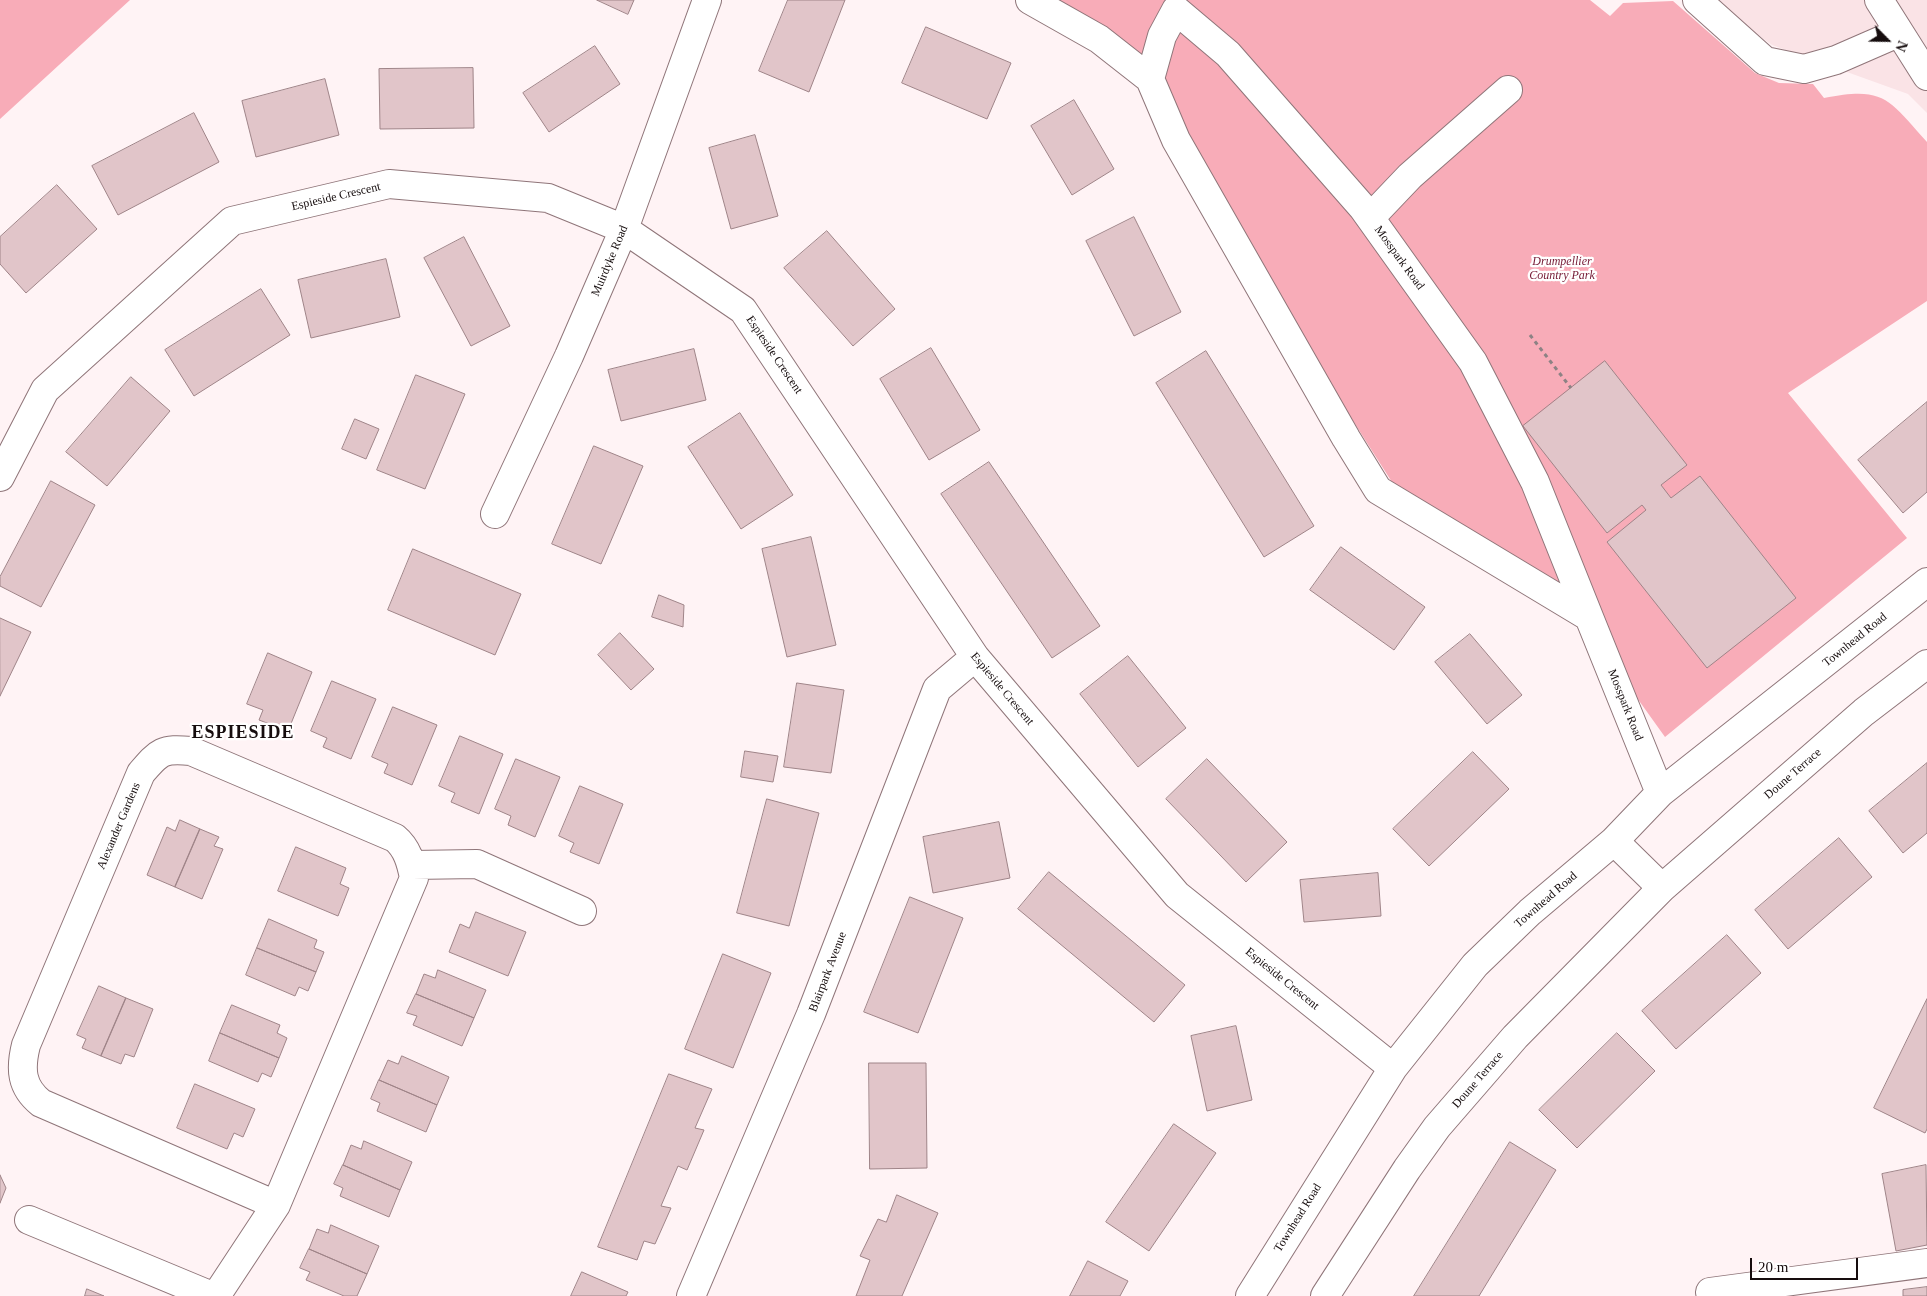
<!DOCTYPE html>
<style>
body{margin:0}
#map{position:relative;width:1927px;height:1296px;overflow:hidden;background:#fff3f5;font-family:Georgia,serif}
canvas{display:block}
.north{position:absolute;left:1862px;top:15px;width:50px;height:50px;-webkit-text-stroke:4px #fff;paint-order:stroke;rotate:113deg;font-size:14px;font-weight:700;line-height:20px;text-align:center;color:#160d0e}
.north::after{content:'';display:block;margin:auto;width:18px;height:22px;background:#160d0e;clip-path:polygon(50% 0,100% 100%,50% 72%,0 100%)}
.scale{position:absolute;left:1750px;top:1258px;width:108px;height:22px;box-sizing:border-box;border:2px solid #160d0e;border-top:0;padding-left:6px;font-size:15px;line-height:18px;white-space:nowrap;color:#160d0e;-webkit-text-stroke:4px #fff;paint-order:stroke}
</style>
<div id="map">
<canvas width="1927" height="1296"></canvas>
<div class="north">N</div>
<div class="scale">20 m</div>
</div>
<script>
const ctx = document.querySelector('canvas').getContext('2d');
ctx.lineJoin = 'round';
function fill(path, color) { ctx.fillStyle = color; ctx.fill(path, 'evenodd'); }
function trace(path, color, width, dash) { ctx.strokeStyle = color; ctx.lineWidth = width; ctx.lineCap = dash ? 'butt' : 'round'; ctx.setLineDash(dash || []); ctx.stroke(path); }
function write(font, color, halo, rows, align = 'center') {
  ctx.font = font + ' Georgia,serif'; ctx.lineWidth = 4.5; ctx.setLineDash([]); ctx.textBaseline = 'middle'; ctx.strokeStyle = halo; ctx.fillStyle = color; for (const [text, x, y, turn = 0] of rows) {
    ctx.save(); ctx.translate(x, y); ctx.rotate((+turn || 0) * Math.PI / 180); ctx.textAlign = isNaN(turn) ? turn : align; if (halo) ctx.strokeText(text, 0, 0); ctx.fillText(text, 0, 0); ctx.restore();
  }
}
const built = new Path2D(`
 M 1709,0 L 1927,0 L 1927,113 L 1908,94 L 1772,45 Z`);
const green = new Path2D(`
 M 0,0 L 130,0 L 0,119 Z
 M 1044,0 L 1590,0 L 1610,16 L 1623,3 L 1673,1 L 1755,73 L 1779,83 L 1813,84 L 1824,98 C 1885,86 1888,99 1927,142 L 1927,301 L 1788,393 L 1907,538 L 1665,737 L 1564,596 L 1397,490 L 1103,28 Z`);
const building = new Path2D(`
 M 597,0 L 634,0 L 628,14 Z
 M 788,0 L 845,0 L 809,92 L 759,71 Z
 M 926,27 L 1011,63 L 987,119 L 902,83 Z
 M 595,46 L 620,84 L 549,132 L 523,93 Z
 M 473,68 L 474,128 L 380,129 L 379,69 Z
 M 325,79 L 339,135 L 256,157 L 242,101 Z
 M 1074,100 L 1114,169 L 1072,195 L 1031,126 Z
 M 194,113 L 219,162 L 118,215 L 92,166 Z
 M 755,135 L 778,216 L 731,229 L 709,148 Z
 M 57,185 L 97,229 L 26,293 L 0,264 L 0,237 Z
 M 1134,217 L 1181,312 L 1134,336 L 1086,241 Z
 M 827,231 L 895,309 L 853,346 L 784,268 Z
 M 464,237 L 510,326 L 471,346 L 424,258 Z
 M 386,259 L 400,317 L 311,338 L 298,280 Z
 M 261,289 L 290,335 L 194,396 L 165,350 Z
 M 931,348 L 980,430 L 929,460 L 880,379 Z
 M 694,349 L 706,400 L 621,421 L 608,370 Z
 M 1206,351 L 1314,526 L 1264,557 L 1156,383 Z
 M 1605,361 L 1687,465 L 1661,485 L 1671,498 L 1700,476 L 1796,598 L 1707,668 L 1607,542 L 1646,510 L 1642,505 L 1607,533 L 1523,426 Z
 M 416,375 L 465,394 L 425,489 L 377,470 Z
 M 131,377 L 170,411 L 107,486 L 66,452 Z
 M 1927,402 L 1927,492 L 1903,513 L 1858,460 Z
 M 740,413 L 793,495 L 741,529 L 688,447 Z
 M 355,419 L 379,429 L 366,459 L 342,449 Z
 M 594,446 L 643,466 L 601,564 L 552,544 Z
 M 989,462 L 1100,626 L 1052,658 L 941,494 Z
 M 51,481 L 95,505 L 41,607 L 0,586 L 0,577 Z
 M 811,537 L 836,645 L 787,657 L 762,549 Z
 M 1341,547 L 1425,607 L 1394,650 L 1310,590 Z
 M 413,549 L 521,594 L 495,655 L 388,610 Z
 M 659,595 L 684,605 L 683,627 L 652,617 Z
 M 0,618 L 31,632 L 0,696 Z
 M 620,633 L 654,669 L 631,690 L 598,655 Z
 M 1470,634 L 1522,695 L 1487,724 L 1435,662 Z
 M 268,653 L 312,672 L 288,731 L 259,720 L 263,710 L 247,704 Z
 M 1128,656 L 1186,728 L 1138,767 L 1080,694 Z
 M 332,681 L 376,699 L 351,759 L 323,747 L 327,738 L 311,731 Z
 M 797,683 L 844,690 L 831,773 L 784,767 Z
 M 393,707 L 437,725 L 412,785 L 384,773 L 388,764 L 372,757 Z
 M 460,736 L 503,754 L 479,814 L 451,802 L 455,793 L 439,786 Z
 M 745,751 L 778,756 L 773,782 L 741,777 Z
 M 1473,752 L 1509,789 L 1429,866 L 1393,829 Z
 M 516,759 L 560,777 L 535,837 L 508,825 L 511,816 L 495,809 Z
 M 1207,759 L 1287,842 L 1246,882 L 1166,799 Z
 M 1927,763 L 1927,833 L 1903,853 L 1869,811 Z
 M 580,786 L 623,804 L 599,864 L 570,852 L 574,843 L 559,836 Z
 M 767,799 L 819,813 L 789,926 L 737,913 Z
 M 180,820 L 200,829 L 175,887 L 147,875 L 167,827 L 175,831 Z
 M 999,822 L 1010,878 L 933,893 L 923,837 Z
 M 200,829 L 219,837 L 214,846 L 223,849 L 202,899 L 175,887 Z
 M 1839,838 L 1872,877 L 1788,949 L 1755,910 Z
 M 296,847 L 346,868 L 340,884 L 349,888 L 338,916 L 278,891 Z
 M 1049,872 L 1185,985 L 1154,1022 L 1018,909 Z
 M 1378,873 L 1381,916 L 1304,922 L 1300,880 Z
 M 910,897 L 963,918 L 918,1033 L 864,1012 Z
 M 476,912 L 526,932 L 508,976 L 449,952 L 460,924 L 469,928 Z
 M 269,919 L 317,940 L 314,948 L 324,952 L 316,972 L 257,948 Z
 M 1727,935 L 1761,973 L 1676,1049 L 1642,1011 Z
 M 257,948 L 316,972 L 308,991 L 299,987 L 295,996 L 246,975 Z
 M 723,954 L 771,973 L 733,1068 L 685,1049 Z
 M 438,970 L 486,990 L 474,1018 L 416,994 L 424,974 L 435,978 Z
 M 99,986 L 126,998 L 101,1056 L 82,1048 L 86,1039 L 77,1035 Z
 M 416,994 L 474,1018 L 462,1046 L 413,1025 L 417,1016 L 407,1013 Z
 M 126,998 L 153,1009 L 134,1057 L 125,1054 L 121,1064 L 101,1056 Z
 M 1927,999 L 1927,1129 L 1925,1133 L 1874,1108 Z
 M 232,1005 L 280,1025 L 277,1033 L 287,1038 L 279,1058 L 220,1033 Z
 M 1236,1026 L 1252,1100 L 1207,1111 L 1191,1036 Z
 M 220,1033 L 279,1058 L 271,1077 L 262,1073 L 258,1082 L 209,1061 Z
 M 1617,1033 L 1655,1071 L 1577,1148 L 1539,1110 Z
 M 402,1056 L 449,1077 L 437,1105 L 379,1080 L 388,1060 L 398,1064 Z
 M 869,1063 L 926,1063 L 927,1168 L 870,1169 Z
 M 669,1074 L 712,1089 L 695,1128 L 704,1130 L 687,1170 L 678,1166 L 661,1206 L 671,1208 L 655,1244 L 644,1241 L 637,1260 L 598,1247 Z
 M 379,1080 L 437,1105 L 426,1132 L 377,1111 L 380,1103 L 371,1099 Z
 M 195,1084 L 255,1109 L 243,1137 L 234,1133 L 227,1149 L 177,1128 Z
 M 1174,1124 L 1216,1153 L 1149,1251 L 1106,1222 Z
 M 364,1141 L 412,1162 L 400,1190 L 343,1165 L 351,1145 L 361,1149 Z
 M 1510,1142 L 1556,1170 L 1479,1296 L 1414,1296 Z
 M 343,1165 L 400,1190 L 389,1217 L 340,1196 L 343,1188 L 334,1184 Z
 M 1926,1165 L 1927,1245 L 1896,1251 L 1882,1174 Z
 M 0,1175 L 6,1188 L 0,1203 Z
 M 897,1195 L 938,1213 L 902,1296 L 856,1296 L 870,1260 L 860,1256 L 878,1219 L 886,1222 Z
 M 331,1225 L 379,1246 L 367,1274 L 309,1249 L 317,1229 L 328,1233 Z
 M 309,1249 L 367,1274 L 357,1296 L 344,1296 L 306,1280 L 310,1272 L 300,1268 Z
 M 1088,1261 L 1128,1281 L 1120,1296 L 1070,1296 Z
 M 582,1272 L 628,1292 L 626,1296 L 571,1296 Z
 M 1927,1287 L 1927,1296 L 1903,1296 L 1903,1290 Z
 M 87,1289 L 104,1296 L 85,1296 Z`);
const path = new Path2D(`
 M 1530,335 L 1571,388`);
const minor = new Path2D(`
 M 1030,0 L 1099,39 L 1150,79 L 1176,140 L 1346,438 L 1378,490 L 1589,617 L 1660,793
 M 1697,0 L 1765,61 L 1804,69 L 1836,60 L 1898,33
 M 1879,0 L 1927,76
 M 1150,79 L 1162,36 L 1176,10 L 1228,54 L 1363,208 L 1473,362 L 1535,482 L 1589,617
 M 1370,218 L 1410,176 L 1508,90
 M 0,477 L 45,390 L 232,221 L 389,184 L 548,198 L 624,229 L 743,310 L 975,657 L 1177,895 L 1393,1068
 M 495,514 L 569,356 L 624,229 L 707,0
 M 1614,841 L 1662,888
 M 412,865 L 477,864 L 582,911
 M 29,1220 L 212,1296
 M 1710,1292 L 1927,1263
 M 216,1296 L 276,1205 L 414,878 C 411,862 407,848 395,838 L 191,751 C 162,748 159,752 141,773 L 26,1045 C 20,1069 21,1087 41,1103 L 276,1205
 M 691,1296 L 811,1014 L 937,689 L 975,657
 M 1250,1296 L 1393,1068 L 1475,965 L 1530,912 L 1614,841 L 1660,793 L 1927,582
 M 1325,1296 L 1407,1169 L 1437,1127 L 1515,1037 L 1662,888 L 1864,712 L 1927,664`);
const streetNames = [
 ["Espieside Crescent",336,197,-13],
 ["Mosspark Road",1399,258,54],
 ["Muirdyke Road",610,261,-67],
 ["Espieside Crescent",774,355,56],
 ["Townhead Road",1855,640,-39],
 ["Espieside Crescent",1002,689,50],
 ["Mosspark Road",1625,705,68],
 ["Doune Terrace",1793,774,-41],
 ["Alexander Gardens",119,826,-67],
 ["Townhead Road",1546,900,-41],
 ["Blairpark Avenue",828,972,-69],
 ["Espieside Crescent",1282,979,39],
 ["Doune Terrace",1478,1080,-49],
 ["Townhead Road",1298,1218,-58]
];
const parkNames = [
 ["Drumpellier",1562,262],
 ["Country Park",1562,276]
];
const districtNames = [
 ["ESPIESIDE",243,733]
];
fill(built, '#fae3e6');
fill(green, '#f8acb8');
fill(building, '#e1c5c9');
trace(building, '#9f8488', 1);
trace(minor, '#8f7579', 30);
trace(path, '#8d8284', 3, [4, 4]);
trace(minor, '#fff', 28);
write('12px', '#160d0e', '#fff', streetNames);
write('italic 12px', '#741934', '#fff', parkNames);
ctx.letterSpacing = '1px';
write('bold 18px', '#160d0e', '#fff', districtNames);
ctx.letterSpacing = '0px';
</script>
